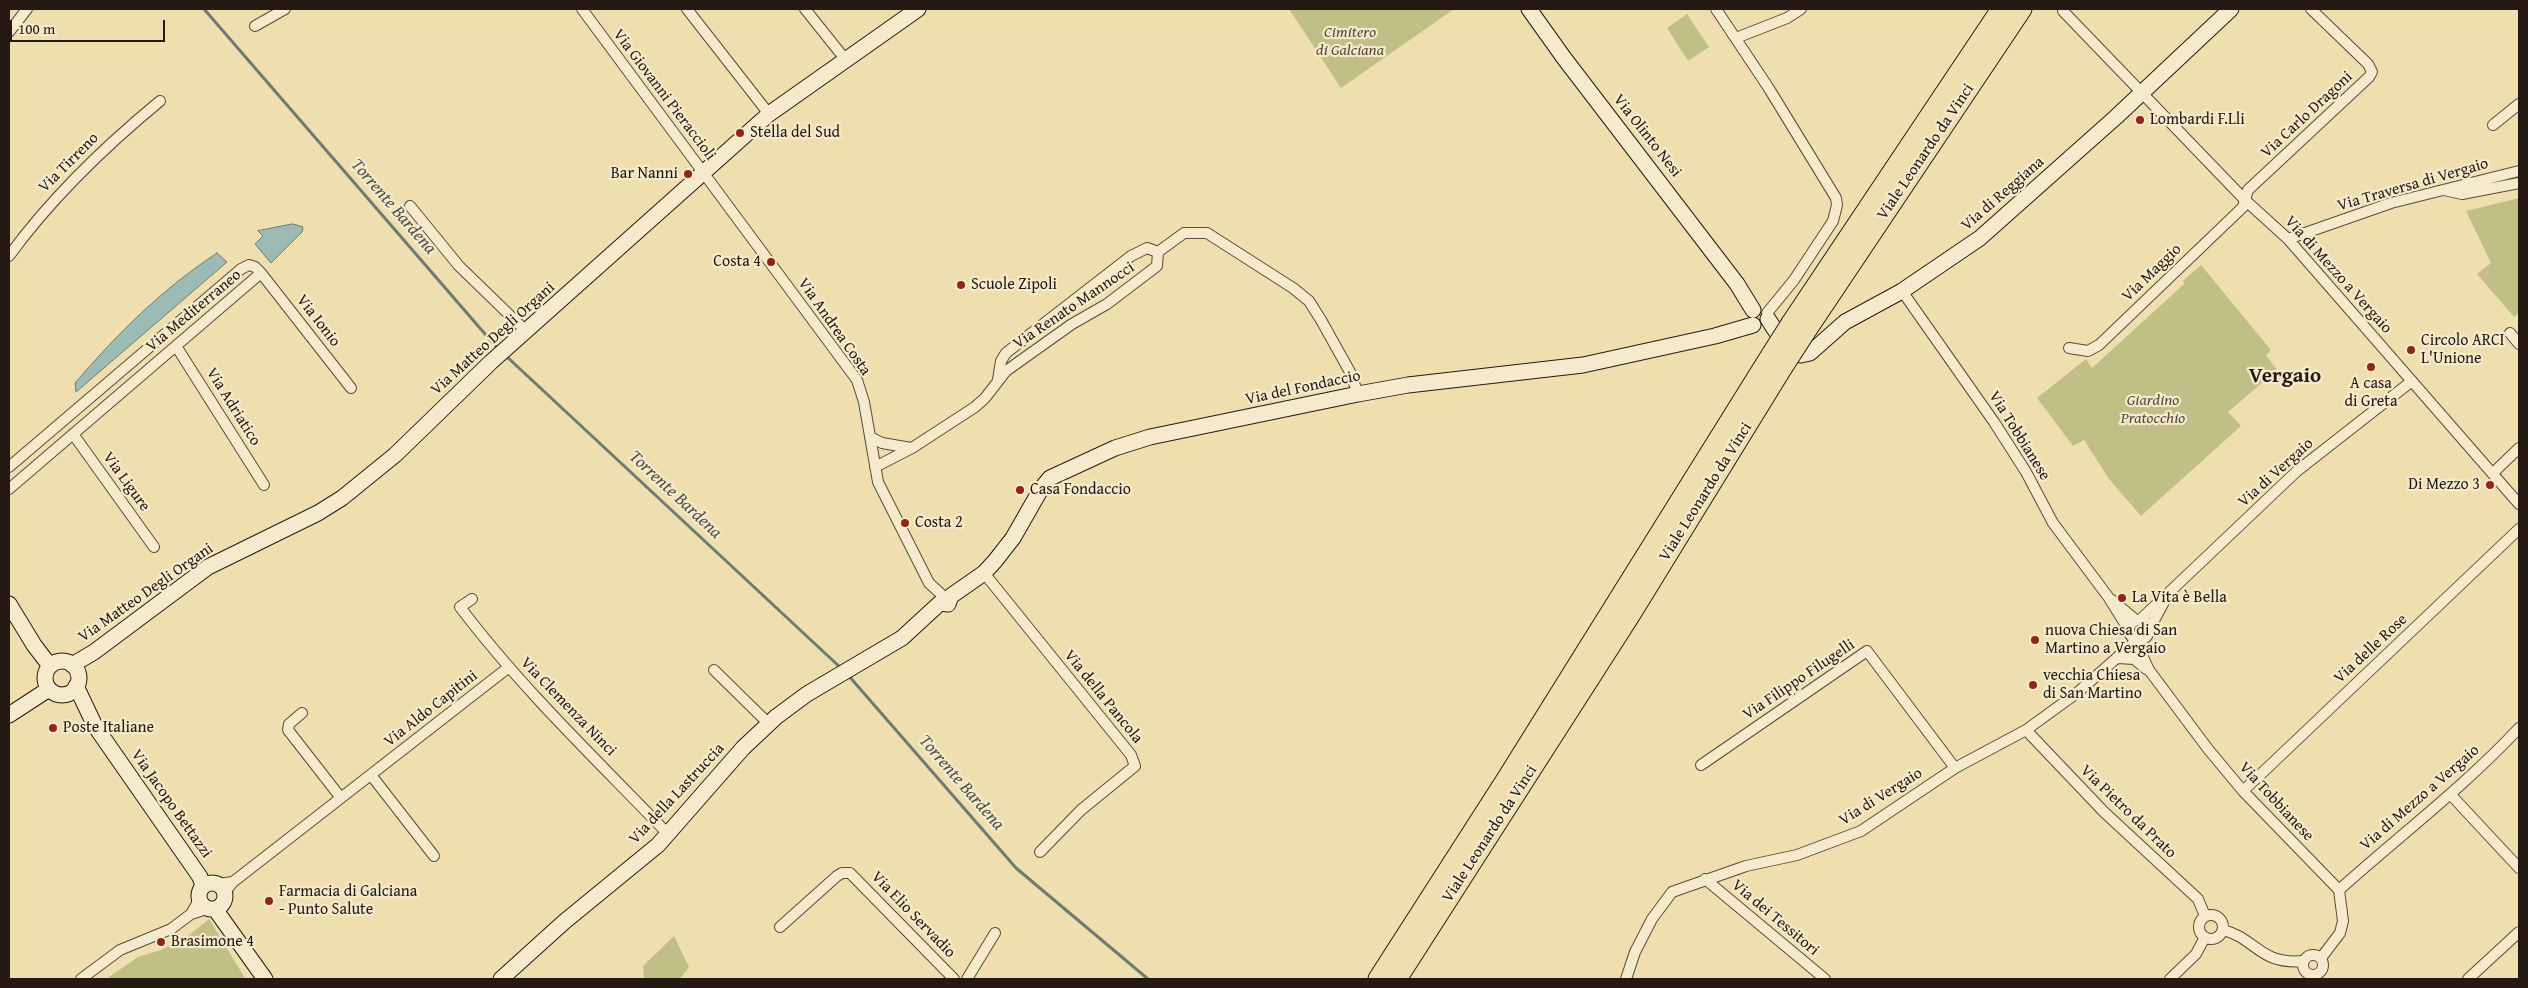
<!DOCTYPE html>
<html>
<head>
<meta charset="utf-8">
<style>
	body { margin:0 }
	#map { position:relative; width:2528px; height:988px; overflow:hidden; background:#efdfaf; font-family:"Gentium Book Plus",serif }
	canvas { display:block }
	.frame { position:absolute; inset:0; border:10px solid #251a13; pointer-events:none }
	.scale { position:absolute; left:10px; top:20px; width:155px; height:22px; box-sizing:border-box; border:2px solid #251a13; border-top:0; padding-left:6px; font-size:15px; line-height:18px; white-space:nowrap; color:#251a13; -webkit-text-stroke:4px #f5eacb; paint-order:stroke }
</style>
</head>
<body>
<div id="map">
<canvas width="2528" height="988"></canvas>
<div class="frame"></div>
<div class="scale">100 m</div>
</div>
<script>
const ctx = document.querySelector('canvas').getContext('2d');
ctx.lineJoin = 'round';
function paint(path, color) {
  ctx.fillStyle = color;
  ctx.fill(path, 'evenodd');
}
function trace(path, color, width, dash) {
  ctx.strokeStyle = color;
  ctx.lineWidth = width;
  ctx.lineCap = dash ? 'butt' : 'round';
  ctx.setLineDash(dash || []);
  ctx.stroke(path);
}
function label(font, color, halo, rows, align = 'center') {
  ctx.font = font + ' "Gentium Book Plus",serif';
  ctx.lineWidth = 4.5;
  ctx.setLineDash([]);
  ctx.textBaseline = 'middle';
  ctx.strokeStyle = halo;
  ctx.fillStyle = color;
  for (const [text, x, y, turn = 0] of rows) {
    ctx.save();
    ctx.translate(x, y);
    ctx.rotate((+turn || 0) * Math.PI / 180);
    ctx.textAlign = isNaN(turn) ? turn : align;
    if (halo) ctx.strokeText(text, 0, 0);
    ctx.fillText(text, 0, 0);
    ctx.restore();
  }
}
const green = new Path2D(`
	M 1289,9 L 1454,9 L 1341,88 Z
	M 1687,14 L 1709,47 L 1688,61 L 1667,28 Z
	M 2519,198 L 2519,313 L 2514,317 L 2477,274 L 2491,263 L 2466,211 Z
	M 2201,265 L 2271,350 L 2266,355 L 2277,370 L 2228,412 L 2241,426 L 2141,516 L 2109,479 L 2084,440 L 2073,446 L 2037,398 L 2086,359 L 2092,368 L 2184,284 L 2183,281 Z
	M 209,919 L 245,978 L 244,979 L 106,979 L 138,957 L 161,950 L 188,936 Z
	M 674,936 L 689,967 L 680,979 L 644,979 L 643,966 Z`);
const water = new Path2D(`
	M 293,224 L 303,227 L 302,232 L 271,263 L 255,244 L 263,236 L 258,231 Z
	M 217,253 L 227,262 L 76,392 L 75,383 C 118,333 162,289 217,253 Z`);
const stream = new Path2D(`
	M 204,9 L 498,349
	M 505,355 L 842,669
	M 848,675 L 1016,868 L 1148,979`);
const street = new Path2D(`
	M 582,9 L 857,380 L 864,402 L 878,482 L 929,583 L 941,594
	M 687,9 L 769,114
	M 805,9 L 845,59
	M 1716,9 L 1768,87 L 1836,198 L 1837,205 L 1833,221 L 1794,280 L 1767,313
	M 2063,11 L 2245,200 L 2288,239 L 2519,504
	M 255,26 L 285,9
	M 9,32 L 27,9
	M 1736,38 L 1787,18 L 1801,9
	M 2493,125 L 2519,104
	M 2444,190 L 2462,194 L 2519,183
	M 410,206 L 459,266 L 526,331
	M 2288,239 L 2391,203 L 2519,171
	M 1158,252 L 1184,233 L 1207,233 L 1293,288 L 1309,301 L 1321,320 L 1350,372 L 1358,394
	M 9,256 C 52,197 103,148 160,101
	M 1902,291 L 1994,422 L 2026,472 L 2053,523 L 2109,598 L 2129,630
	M 2510,333 L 2519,344
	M 176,346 L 264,485
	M 2069,348 L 2088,351 L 2099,345 L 2243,207 L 2248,190 L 2369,77 L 2372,72 L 2368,64 L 2311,9
	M 998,380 L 1001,361 L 1006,353 L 1131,256 L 1147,248 L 1158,252
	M 73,434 L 154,547
	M 870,437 L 882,443 L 911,448
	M 9,467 L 241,269 L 249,265 L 255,267 L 261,273 L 351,388
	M 875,467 L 912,448 L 975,407 L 985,398 L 1006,371 L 1072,324 L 1107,304 L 1157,266 L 1158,252
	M 2493,473 L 2519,448
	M 9,489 L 261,273
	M 984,573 L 1131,755 L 1135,766 L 1081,810 L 1040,852
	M 472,599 L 460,607 C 522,689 597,760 668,834
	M 2112,600 L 2136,620
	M 2140,620 L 2297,471 L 2412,381
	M2129 630a10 10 0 1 1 20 0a10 10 0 1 1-20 0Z
	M 2149,630 L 2165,600
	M 2139,640 L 2141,653 L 2149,670 L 2208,749 L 2243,791 L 2339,890 L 2343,921 L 2340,933 L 2321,958
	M 2118,658 L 2134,659 L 2146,669
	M 714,670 L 769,724
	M 302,713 L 289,724 L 288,730 L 341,798
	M 2026,730 L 2104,812 L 2198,899 L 2205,916
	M 1701,765 L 1867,651 L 1955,768
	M 371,775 L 434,856
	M 2243,791 L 2519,529
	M 2451,795 L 2519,868
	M 1705,879 L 1825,979
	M 217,884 L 233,882
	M 2339,890 C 2399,836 2464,787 2519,728
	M 224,893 L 233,882 L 509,667
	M 191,914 L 199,900
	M2199 927a12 12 0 1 1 24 0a12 12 0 1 1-24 0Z
	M 780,927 L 837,876 L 842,873 L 850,873 L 954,979
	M 2223,930 C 2256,938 2259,965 2303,961
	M2303 965a10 10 0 1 1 20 0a10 10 0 1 1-20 0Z
	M 81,979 L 120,950 L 171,929 L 191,914 L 207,909
	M 967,979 L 995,933
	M 1626,979 L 1635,952 L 1652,919 L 1672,892 L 1746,866 L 1797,855 L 1861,831 L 1955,768 L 2026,730 L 2077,693 L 2137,640
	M 2170,979 L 2196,954 L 2205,937
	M 2468,979 L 2519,932`);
const secondary = new Path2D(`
	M 1529,9 L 1564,58 L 1737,284 L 1753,310
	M 1768,319 C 1776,333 1787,346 1801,355 L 1810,353 L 1845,322 L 1902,291 L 1980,238 L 2116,117 L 2231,9
	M 9,604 L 34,645 L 50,666
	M45 678a17 17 0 1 1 34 0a17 17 0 1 1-34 0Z
	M 72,665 L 94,652 L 208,567 L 318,513 L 342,498 L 395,455 L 491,362 L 769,114 L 918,9
	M 76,686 L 95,726 L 200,877 L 203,886
	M 9,715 L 49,689
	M199 896a13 13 0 1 1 26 0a13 13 0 1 1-26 0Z
	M 215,909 L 265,979
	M 501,979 L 564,922 L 658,845 L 743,748 L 776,717 L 807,694 L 902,638 L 940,603 L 948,604 L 951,596 L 984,573 L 995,561 L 1013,538 L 1041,489 L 1050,478 L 1115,448 L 1150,437 L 1358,394 L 1408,385 L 1583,365 L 1715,336 L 1753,325`);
const highway = new Path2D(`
	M 1791,323 L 2001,9
	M 1805,333 L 2022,9
	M 1378,979 L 1507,778 L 1772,353
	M 1397,979 L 1631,614 L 1783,367`);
const highwayBridge = new Path2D(`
	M 1772,353 L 1791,323
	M 1783,367 L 1805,333`);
const markers = [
	[2140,120,5,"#8f2418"],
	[740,133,5,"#8f2418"],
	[688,174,5,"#8f2418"],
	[771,262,5,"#8f2418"],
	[961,285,5,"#8f2418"],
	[2411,350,5,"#8f2418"],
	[2371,367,5,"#8f2418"],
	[2490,485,5,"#8f2418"],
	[1020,490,5,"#8f2418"],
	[905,523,5,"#8f2418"],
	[2122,598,5,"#8f2418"],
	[2035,640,5,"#8f2418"],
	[2033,685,5,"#8f2418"],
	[53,728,5,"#8f2418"],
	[269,901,5,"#8f2418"],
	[161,942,5,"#8f2418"]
];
const parkNames = [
	["Cimitero",1350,33],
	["di Galciana",1350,51],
	["Giardino",2153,401],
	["Pratocchio",2153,419]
];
const streetNames = [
	["Via Giovanni Pieraccioli",664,95,53],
	["Via Carlo Dragoni",2307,115,-43],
	["Via Olinto Nesi",1647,136,52],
	["Viale Leonardo da Vinci",1926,152,-56],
	["Via Tirreno",69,163,-45],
	["Via Traversa di Vergaio",2413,185,-16],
	["Via di Reggiana",2003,194,-41],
	["Via Maggio",2152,273,-44],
	["Via di Mezzo a Vergaio",2338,275,48],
	["Via Renato Mannocci",1074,306,-34],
	["Via Mediterraneo",194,311,-40],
	["Via Ionio",318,321,52],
	["Via Andrea Costa",834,327,55],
	["Via Matteo Degli Organi",493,339,-42],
	["Via del Fondaccio",1303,388,-12],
	["Via Adriatico",233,407,58],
	["Via Tobbianese",2019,436,58],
	["Via di Vergaio",2276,473,-42],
	["Via Ligure",126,482,54],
	["Viale Leonardo da Vinci",1706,492,-58],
	["Via Matteo Degli Organi",146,593,-35],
	["Via delle Rose",2371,649,-43],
	["Via Filippo Filugelli",1799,680,-34],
	["Via della Pancola",1103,697,51],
	["Via Clemenza Ninci",568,707,46],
	["Via Aldo Capitini",431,709,-38],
	["Via della Lastruccia",677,794,-47],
	["Via di Vergaio",1881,797,-32],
	["Via di Mezzo a Vergaio",2420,798,-41],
	["Via Tobbianese",2276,802,47],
	["Via Jacopo Bettazzi",171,804,55],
	["Via Pietro da Prato",2128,812,44],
	["Viale Leonardo da Vinci",1490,834,-57],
	["Via Elio Servadio",913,915,46],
	["Via dei Tessitori",1775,918,40]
];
const poiNames = [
	["Lombardi F.Lli",2150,120],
	["Stella del Sud",750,133],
	["Bar Nanni",678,174,"right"],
	["Costa 4",761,262,"right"],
	["Scuole Zipoli",971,285],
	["Circolo ARCI",2421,341],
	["L'Unione",2421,359],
	["A casa",2371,384,"center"],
	["di Greta",2371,402,"center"],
	["Di Mezzo 3",2480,485,"right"],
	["Casa Fondaccio",1030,490],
	["Costa 2",915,523],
	["La Vita è Bella",2132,598],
	["nuova Chiesa di San",2045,631],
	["Martino a Vergaio",2045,649],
	["vecchia Chiesa",2043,676],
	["di San Martino",2043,694],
	["Poste Italiane",63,728],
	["Farmacia di Galciana",279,892],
	["- Punto Salute",279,910],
	["Brasimone 4",171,942]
];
const waterNames = [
	["Torrente Bardena",393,207,49],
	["Torrente Bardena",675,495,43],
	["Torrente Bardena",961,783,49]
];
const districtNames = [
	["Vergaio",2285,377]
];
paint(green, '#c0c086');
paint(water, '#9cbbb4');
trace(water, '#6c7b74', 1);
trace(stream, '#6c7b74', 3);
trace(street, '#584b3a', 12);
trace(secondary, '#251a13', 17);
trace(highway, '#251a13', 21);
trace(street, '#f5eacb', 10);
trace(secondary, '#f5eacb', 15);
trace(highway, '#efdfaf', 19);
trace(highwayBridge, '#251a13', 21, []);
trace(highwayBridge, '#efdfaf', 19);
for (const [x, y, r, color] of markers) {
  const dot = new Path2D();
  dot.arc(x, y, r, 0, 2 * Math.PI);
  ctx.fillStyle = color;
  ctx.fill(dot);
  trace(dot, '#f5eacb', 2);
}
label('italic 16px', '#544c36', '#f5eacb', parkNames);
label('16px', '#251a13', '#f5eacb', streetNames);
label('16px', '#251a13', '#f5eacb', poiNames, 'left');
label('italic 18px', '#4f524b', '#f5eacb', waterNames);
label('bold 21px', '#251a13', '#f5eacb', districtNames);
</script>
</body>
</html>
